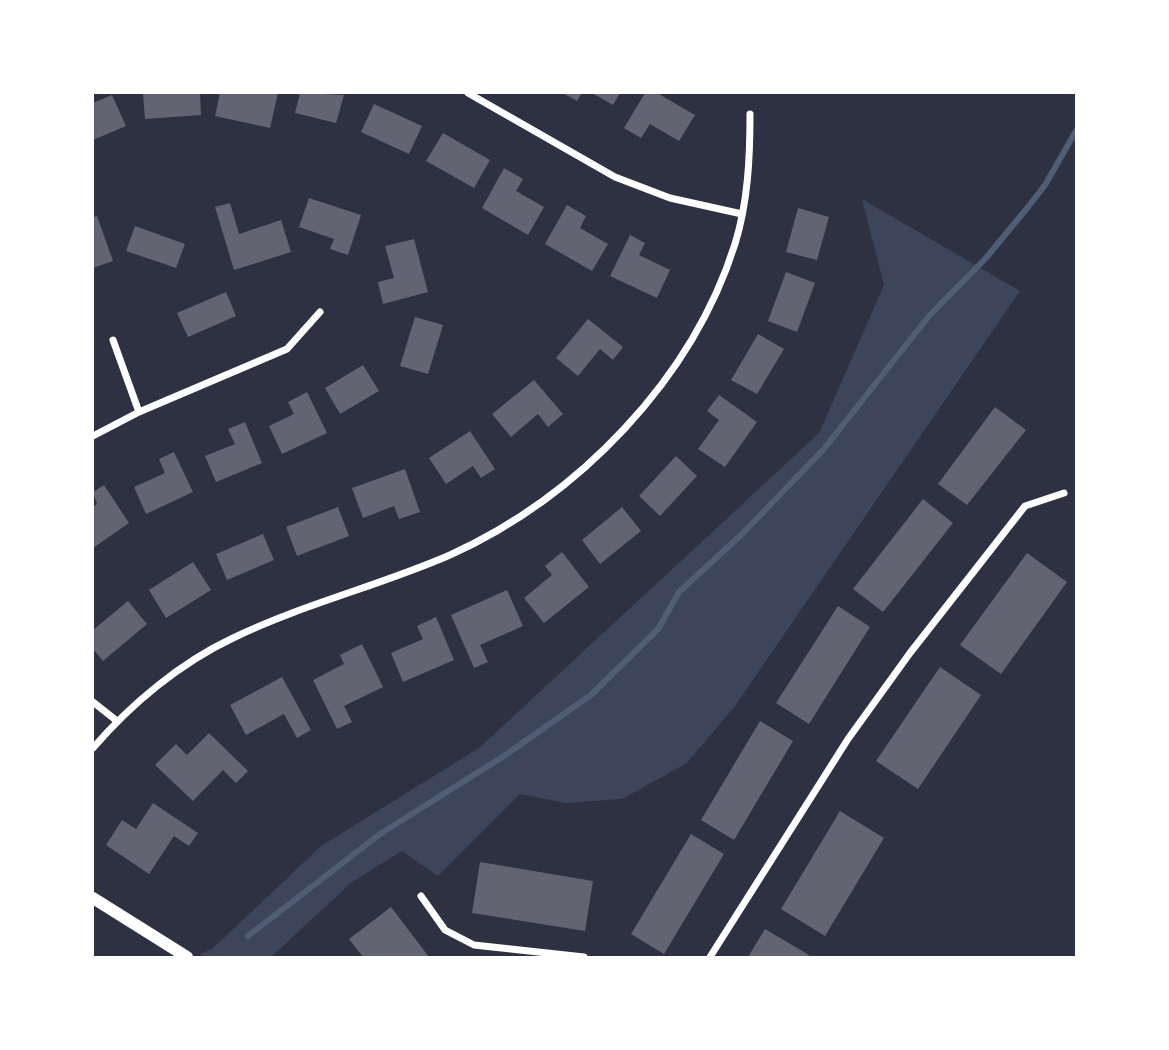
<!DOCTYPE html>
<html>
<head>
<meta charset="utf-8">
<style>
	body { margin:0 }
	#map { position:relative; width:1169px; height:1050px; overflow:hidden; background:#2d3142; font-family:Overpass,sans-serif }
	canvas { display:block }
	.frame { position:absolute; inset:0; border:94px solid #fff; pointer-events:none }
</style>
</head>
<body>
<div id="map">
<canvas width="1169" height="1050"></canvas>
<div class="frame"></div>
</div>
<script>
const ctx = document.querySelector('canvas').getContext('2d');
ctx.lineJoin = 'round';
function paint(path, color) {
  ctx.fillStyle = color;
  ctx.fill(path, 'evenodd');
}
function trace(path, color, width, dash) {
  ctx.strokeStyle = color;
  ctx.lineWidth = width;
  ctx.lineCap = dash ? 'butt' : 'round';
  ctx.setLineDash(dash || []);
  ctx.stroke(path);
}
const green = new Path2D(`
	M 862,199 L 1020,291 L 735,706 L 687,763 L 622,799 L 566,803 L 520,794 L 438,876 L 402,851 L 352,882 L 271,957 L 204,957 L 200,954 L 212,949 L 321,846 L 479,748 L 819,433 L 884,285 Z`);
const stream = new Path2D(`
	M 248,936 L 380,834 L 504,756 L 591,695 L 658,629 L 679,592 L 741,535 L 823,450 L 929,316 L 986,258 L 1028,207 L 1045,185 L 1076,131`);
const building = new Path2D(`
	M 143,93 L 200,93 L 201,115 L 145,119 Z
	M 220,93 L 278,93 L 270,128 L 215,116 Z
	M 300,93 L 344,95 L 336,123 L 295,113 Z
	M 563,93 L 582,93 L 577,101 Z
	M 592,93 L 620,93 L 613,105 Z
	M 645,93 L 657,93 L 695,115 L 679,141 L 650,124 L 641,138 L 624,128 Z
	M 112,95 L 126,126 L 93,140 L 93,103 Z
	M 374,104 L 422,126 L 409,154 L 361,132 Z
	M 443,133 L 490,160 L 474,188 L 426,161 Z
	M 504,168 L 523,179 L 516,191 L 544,207 L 528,235 L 482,208 Z
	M 309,198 L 361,215 L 348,255 L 330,249 L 334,239 L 299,227 Z
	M 230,203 L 239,234 L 281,220 L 291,252 L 234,270 L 215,207 Z
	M 567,205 L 586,216 L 580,228 L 608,244 L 592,271 L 545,244 Z
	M 798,208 L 829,217 L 817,260 L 786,252 Z
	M 97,216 L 113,261 L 93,268 L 93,217 Z
	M 135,226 L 185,244 L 176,268 L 126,251 Z
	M 630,235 L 645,243 L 639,255 L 670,270 L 657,298 L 610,276 Z
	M 414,239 L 428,292 L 383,304 L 378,282 L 394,278 L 385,246 Z
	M 786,272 L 815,283 L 797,332 L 768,321 Z
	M 226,292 L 236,316 L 188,337 L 177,313 Z
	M 415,317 L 443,325 L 428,374 L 400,366 Z
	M 588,319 L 623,347 L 613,360 L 600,349 L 578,376 L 556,358 Z
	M 758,334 L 784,349 L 757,394 L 731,380 Z
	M 363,365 L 379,391 L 340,414 L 325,388 Z
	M 534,380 L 563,414 L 548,427 L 538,414 L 511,437 L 492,414 Z
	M 307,392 L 327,433 L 282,454 L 269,426 L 294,414 L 288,402 Z
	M 719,395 L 757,422 L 725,467 L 698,449 L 719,420 L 707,411 Z
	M 995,407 L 1026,430 L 967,505 L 938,484 Z
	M 245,422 L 262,463 L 216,482 L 205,456 L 235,444 L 228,429 Z
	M 470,431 L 495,469 L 481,478 L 473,466 L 446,484 L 429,458 Z
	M 174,452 L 193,492 L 146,514 L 134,487 L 165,473 L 159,459 Z
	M 676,456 L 697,476 L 660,516 L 639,496 Z
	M 405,469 L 420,512 L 399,519 L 394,506 L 363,518 L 352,488 Z
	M 104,485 L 129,523 L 93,548 L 93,507 L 97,504 L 93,492 Z
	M 923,499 L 953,523 L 883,612 L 853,589 Z
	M 338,507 L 349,536 L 297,556 L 286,527 Z
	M 622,507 L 641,531 L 600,564 L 582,540 Z
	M 263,534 L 274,560 L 227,580 L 216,554 Z
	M 562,552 L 589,587 L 544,623 L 524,598 L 552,575 L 545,566 Z
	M 1027,553 L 1067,582 L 1001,674 L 960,645 Z
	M 193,562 L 211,590 L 166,618 L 149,590 Z
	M 507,590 L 523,626 L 480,645 L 488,662 L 474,668 L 451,615 Z
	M 128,601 L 147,624 L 103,661 L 93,649 L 93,630 Z
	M 838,606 L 870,627 L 809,724 L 776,703 Z
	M 436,617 L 454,660 L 403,682 L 391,653 L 423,639 L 417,626 Z
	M 362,644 L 383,687 L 344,706 L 352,722 L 337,729 L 313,680 L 344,664 L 340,655 Z
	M 940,667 L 981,695 L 918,789 L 876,761 Z
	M 282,677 L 311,730 L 297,738 L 284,714 L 246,735 L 230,705 Z
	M 760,721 L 793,741 L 734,840 L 701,820 Z
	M 209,733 L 248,771 L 236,783 L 223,770 L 193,801 L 155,765 L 176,744 L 187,755 Z
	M 153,803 L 198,833 L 189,846 L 174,836 L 149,874 L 106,845 L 122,820 L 136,829 Z
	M 840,811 L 884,838 L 825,936 L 781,909 Z
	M 691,834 L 724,854 L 664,954 L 631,934 Z
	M 480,862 L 593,881 L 585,931 L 472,913 Z
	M 391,907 L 429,957 L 363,957 L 349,939 Z
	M 765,929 L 809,955 L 808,957 L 748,957 Z`);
const minor = new Path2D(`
	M 468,93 L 615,177 L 670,198 L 742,214
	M 113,340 L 139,412
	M 93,436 L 139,412 L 287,349 L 320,312
	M 93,702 L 117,721
	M 93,748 C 131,704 180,663 233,638 C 303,604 379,586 450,555 C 578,497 692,380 735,244 C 748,202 750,158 750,114
	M 421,896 L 445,930 L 474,945 L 584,957
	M 710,957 L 848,739 L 910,653 L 1025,506 L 1064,493`);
const secondary = new Path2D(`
	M 93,898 L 187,957`);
paint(green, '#3c4559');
trace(stream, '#4f5d75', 6);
paint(building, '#626471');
trace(minor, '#fff', 7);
trace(secondary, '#fff', 12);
</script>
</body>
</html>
